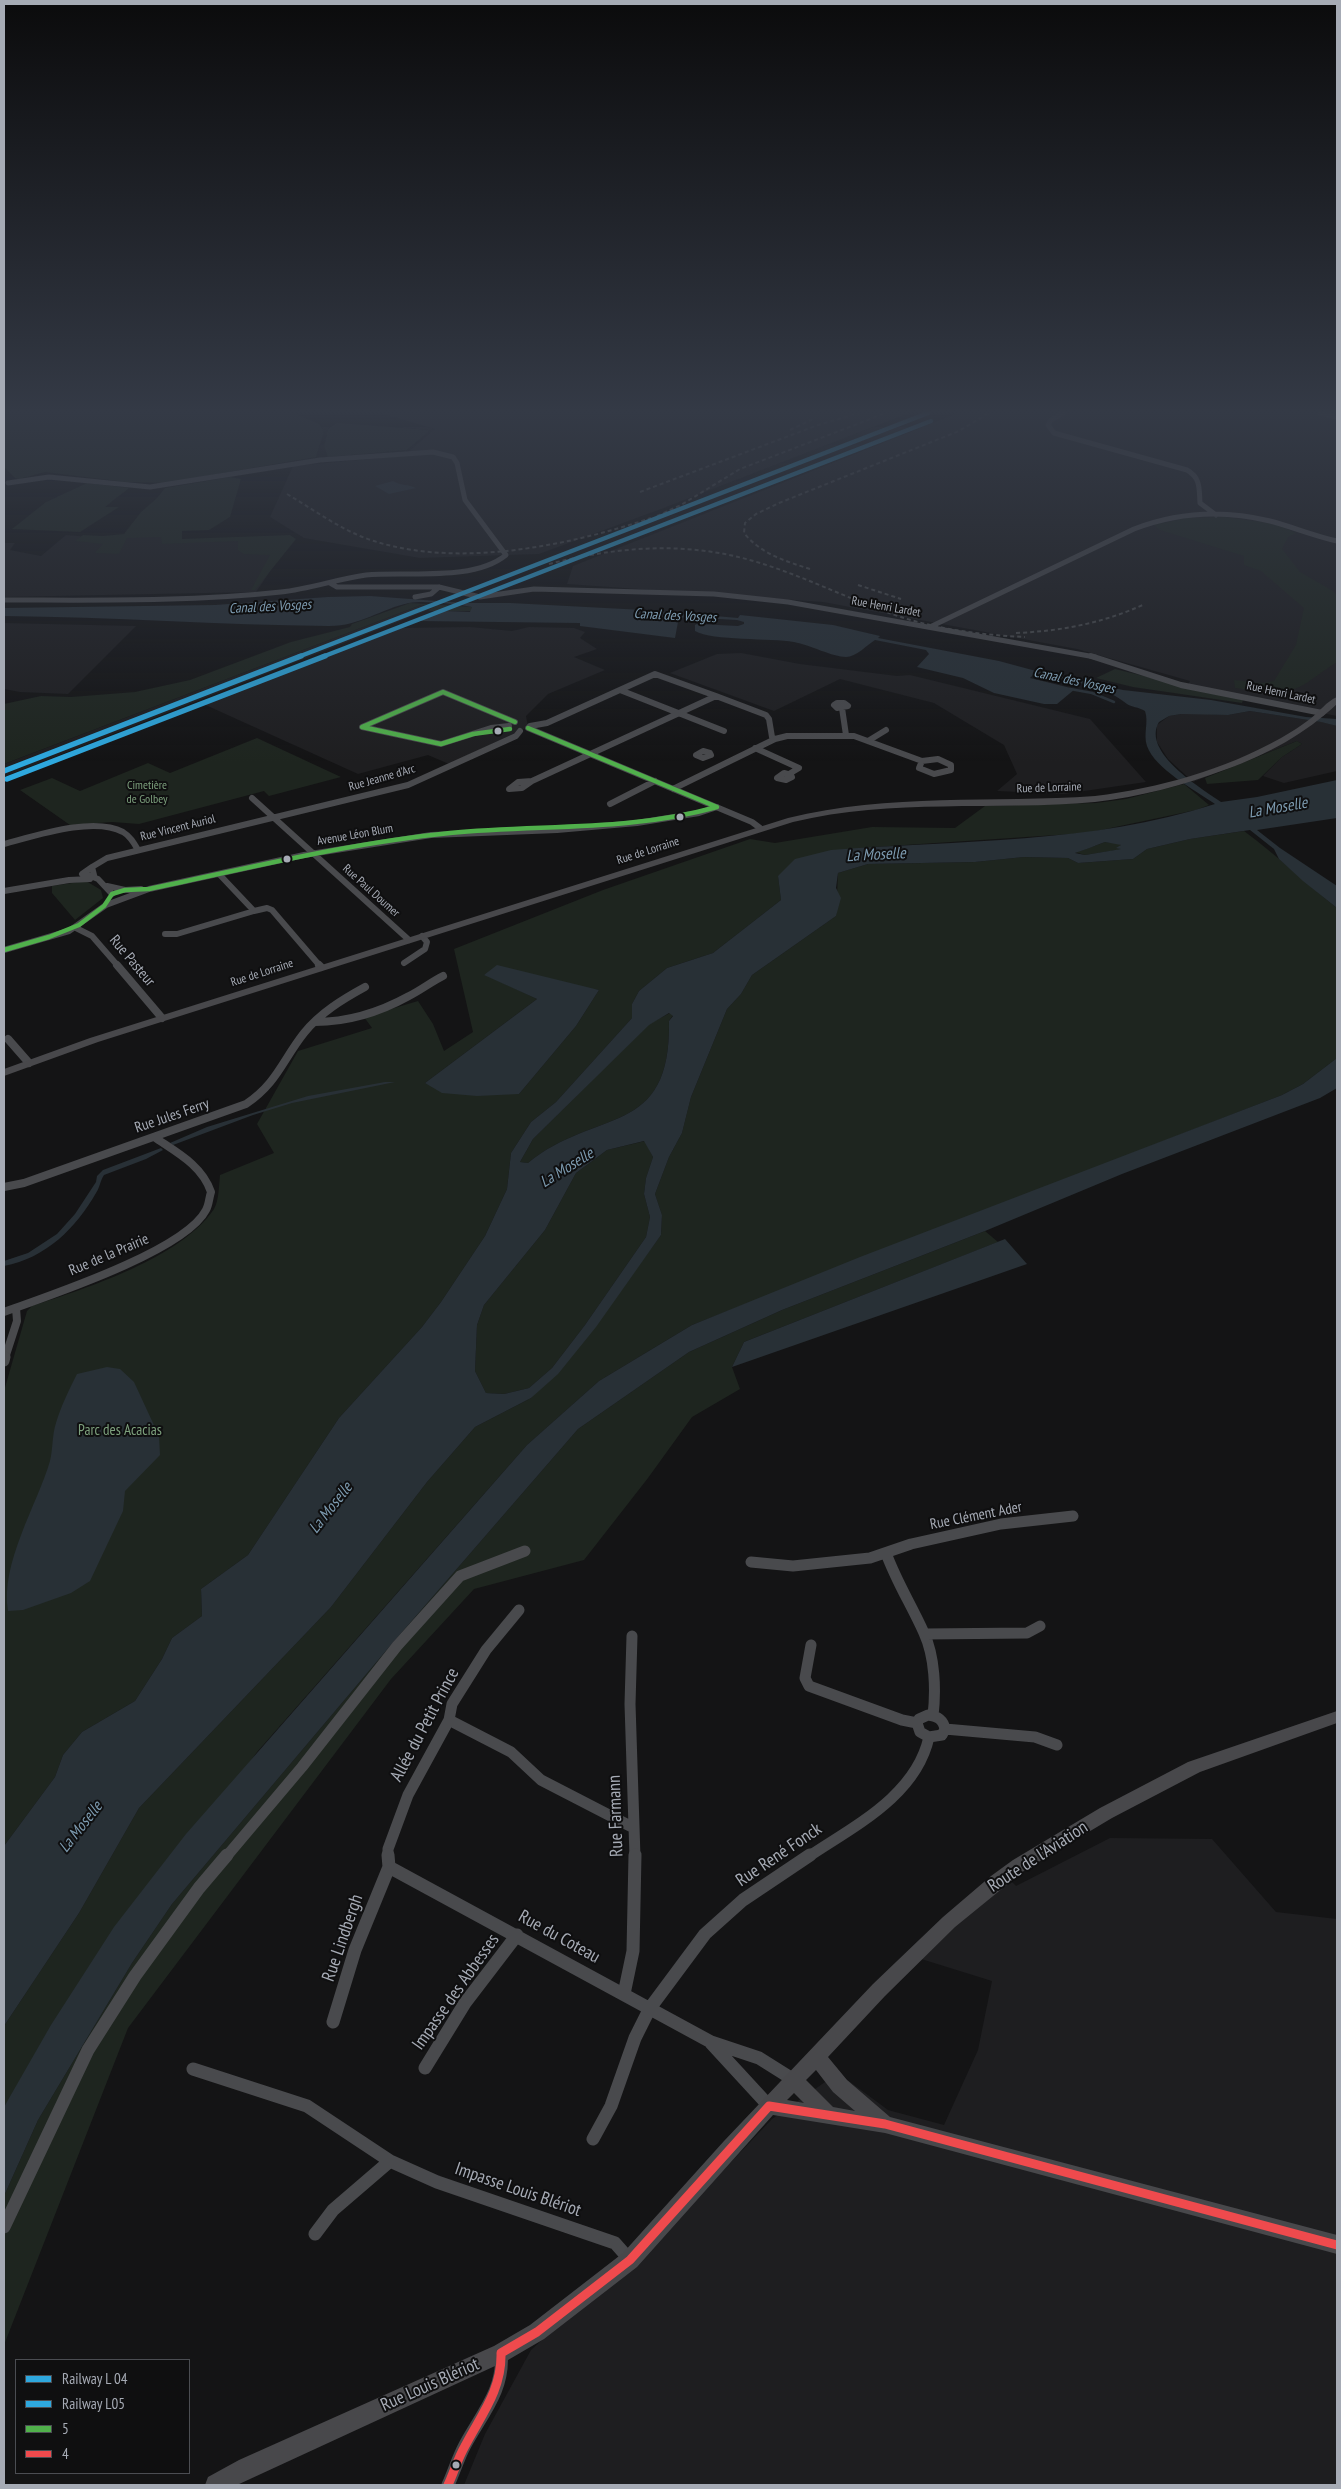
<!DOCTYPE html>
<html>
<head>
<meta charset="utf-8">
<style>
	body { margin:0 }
	#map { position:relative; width:1341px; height:2489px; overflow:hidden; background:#141415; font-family:"PT Sans Narrow",sans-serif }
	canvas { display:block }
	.frame { position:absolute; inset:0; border:5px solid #a6abb5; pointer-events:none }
	.legend { position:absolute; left:15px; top:2359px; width:175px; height:115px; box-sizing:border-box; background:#0f0f10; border:1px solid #4b4d52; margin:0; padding:6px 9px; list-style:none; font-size:15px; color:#a6abb5 }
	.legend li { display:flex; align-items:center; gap:10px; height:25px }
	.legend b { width:25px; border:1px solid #4b4d52 }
</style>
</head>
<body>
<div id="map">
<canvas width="1341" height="2489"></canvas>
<div class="frame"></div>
<ul class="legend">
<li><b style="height:6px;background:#2ea8de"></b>Railway L 04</li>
<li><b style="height:6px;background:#2ea8de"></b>Railway L05</li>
<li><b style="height:6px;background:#50b04b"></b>5</li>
<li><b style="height:6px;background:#ef4a4d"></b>4</li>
</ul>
</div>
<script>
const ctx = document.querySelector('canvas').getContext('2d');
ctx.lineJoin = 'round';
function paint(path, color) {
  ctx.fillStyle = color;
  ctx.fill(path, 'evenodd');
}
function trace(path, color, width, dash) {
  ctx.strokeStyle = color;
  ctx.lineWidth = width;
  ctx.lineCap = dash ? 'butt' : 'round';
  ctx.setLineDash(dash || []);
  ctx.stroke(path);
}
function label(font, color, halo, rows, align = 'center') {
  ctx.font = font + ' "PT Sans Narrow",sans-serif';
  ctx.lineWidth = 4;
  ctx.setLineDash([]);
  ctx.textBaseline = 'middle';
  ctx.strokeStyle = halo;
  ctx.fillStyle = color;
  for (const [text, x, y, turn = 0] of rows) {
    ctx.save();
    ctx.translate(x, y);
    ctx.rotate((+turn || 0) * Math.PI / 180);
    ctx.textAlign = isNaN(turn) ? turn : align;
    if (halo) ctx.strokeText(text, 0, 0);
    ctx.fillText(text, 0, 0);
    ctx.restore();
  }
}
const built = new Path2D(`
	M 381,413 L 909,413 L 661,509 L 539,554 L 420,558 L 304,538 L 270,517 L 293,466 L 403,456 L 435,429 Z
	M 958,413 L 1337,413 L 1337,716 L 1187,687 L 1190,681 L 1077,649 L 823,602 L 567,584 L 573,566 Z
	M 176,534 L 174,540 L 293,537 L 256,592 L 4,597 L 4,543 L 15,543 L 10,550 L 41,556 L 66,535 L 104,538 Z
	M 421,605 L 438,606 L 4,777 L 4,764 Z
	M 4,623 L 136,626 L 68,694 L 20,692 L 4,689 Z
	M 470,627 L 512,631 L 529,627 L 574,628 L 585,632 L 580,638 L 597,649 L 574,657 L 605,670 L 548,694 L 526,716 L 528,727 L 449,764 L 428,755 L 358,774 L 199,702 L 401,628 Z
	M 741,653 L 800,664 L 897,676 L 910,675 L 1090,719 L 1146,782 L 1064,794 L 997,791 L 1017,774 L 1004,745 L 934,703 L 840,679 L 774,711 L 670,673 L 717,654 Z
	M 1250,711 L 1322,722 L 1337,726 L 1337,771 L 1284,783 L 1263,776 L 1282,757 L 1302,744 L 1297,741 L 1193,782 L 1168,759 L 1157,742 L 1157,725 L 1169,716 L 1187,713 L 1228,715 Z
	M 1110,1838 L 1212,1839 L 1276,1912 L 1337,1919 L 1337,2485 L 464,2485 L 485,2434 L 531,2350 L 692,2203 L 772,2119 L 838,2073 L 888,2110 L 944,2125 L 978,2050 L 992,1981 L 918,1958 L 1008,1878 L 1016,1886 Z`);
const green = new Path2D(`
	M 4,413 L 292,413 L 319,424 L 324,431 L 316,457 L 165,483 L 125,482 L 45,472 L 19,479 L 15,478 L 4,467 Z
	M 337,423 L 430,430 L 407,450 L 328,457 L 324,447 L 328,429 Z
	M 230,477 L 241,479 L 230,517 L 209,530 L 182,531 L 182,539 L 290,535 L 296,539 L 255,590 L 251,590 L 270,555 L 244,554 L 238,550 L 238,541 L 162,544 L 161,537 L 127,538 L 119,554 L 95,553 L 103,544 L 75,541 L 83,535 L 103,536 L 124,534 L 141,512 L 157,498 L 165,488 Z
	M 87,483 L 129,488 L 105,507 L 119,507 L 80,532 L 12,529 L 46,502 Z
	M 1224,517 L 1276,524 L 1296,533 L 1288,537 L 1282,549 L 1300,572 L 1333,591 L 1337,596 L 1337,662 C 1327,668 1318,675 1308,682 C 1287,697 1259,691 1235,688 L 1234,680 L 1263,683 L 1274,681 L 1296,645 L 1304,608 L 1261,571 L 1244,565 L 1244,556 L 1160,530 L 1154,525 L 1187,518 Z
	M 410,603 L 472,607 L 471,611 L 430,611 L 428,610 L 436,606 L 421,605 L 4,764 L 4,704 L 41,696 L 71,697 L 135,692 L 190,680 L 291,642 L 350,627 L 352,624 Z
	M 1115,669 L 1243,700 L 1242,703 L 1133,687 L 1096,678 Z
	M 257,738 L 341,777 L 269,796 L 264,791 L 139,824 L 112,822 L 70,825 L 20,790 L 52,778 L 80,791 L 148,763 L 170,773 Z
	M 1297,741 L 1302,744 L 1282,757 L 1258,780 L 1207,784 L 1205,778 Z
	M 1184,784 L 1209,805 L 1196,810 L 1087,833 L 875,847 L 778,876 L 781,900 L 713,953 L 667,968 L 639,991 L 632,1004 L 632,1018 L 556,1102 L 531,1122 L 511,1153 L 507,1189 L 485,1236 L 441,1302 L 422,1327 L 339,1418 L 248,1555 L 201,1589 L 202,1616 L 172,1638 L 162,1659 L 135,1701 L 82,1732 L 63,1755 L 55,1777 L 4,1846 L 4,1391 L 27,1311 L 32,1306 C 87,1288 181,1258 214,1209 C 219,1201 219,1184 220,1175 L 274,1153 L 257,1124 L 298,1051 L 372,1028 L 364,1017 L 418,1001 L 433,1024 L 444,1051 L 473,1032 L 454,949 L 603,890 L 750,839 L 775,843 L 872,827 L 955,828 L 985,806 L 1096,803 L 1126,799 ZM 484,974 L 599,990 L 576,1026 L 519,1094 L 425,1083 L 537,999 Z
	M 1244,831 C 1277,855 1305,883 1337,908 L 1337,1058 L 1303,1084 L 1282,1095 L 692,1325 L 599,1381 L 527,1445 L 257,1752 L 4,2107 L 4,2026 L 79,1913 L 139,1808 L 331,1607 L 427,1482 L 475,1427 L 531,1398 L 631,1276 L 661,1235 L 662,1215 L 655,1194 L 669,1157 L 682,1133 L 691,1097 L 727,1009 L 741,994 L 752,975 L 836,916 L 838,873 L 868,864 L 975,862 L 1024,857 L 1068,858 L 1078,863 L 1133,859 L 1147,849 L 1190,839 Z
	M 1105,842 L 1119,843 L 1123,849 L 1085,855 L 1075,852 C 1085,850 1094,846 1105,842 Z
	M 86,881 L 101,890 L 103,898 L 75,920 L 52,893 L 52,886 Z
	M 670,1013 L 673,1015 L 669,1021 C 671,1139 596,1107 528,1163 L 520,1162 L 533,1139 L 649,1024 Z
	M 645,1141 L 653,1157 L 646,1178 L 644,1194 L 650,1217 L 646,1237 L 585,1325 L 552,1368 L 529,1388 L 504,1394 L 486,1393 L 475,1371 L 477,1325 L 484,1305 L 545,1230 L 576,1173 L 607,1150 Z
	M 985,1231 L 998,1242 L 744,1342 L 732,1367 L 740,1389 L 692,1417 L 648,1478 L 584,1560 L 474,1589 L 391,1679 L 128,2028 L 4,2345 L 4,2196 L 38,2120 L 132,1963 L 172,1904 L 390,1646 L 578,1429 L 689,1352 L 782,1310 Z`);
const water = new Path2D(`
	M 393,481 C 401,486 408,484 416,488 L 389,494 L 375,486 Z
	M 370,596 L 464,603 L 510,603 L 643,610 L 738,618 L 740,615 L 833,625 L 880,636 L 878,638 L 999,661 L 1036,671 L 1123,690 L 1211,700 L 1306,717 L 1337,719 L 1337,726 L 1321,722 L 1250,711 L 1228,715 L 1181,714 L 1169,716 L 1159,722 C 1141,752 1201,788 1221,802 L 1257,797 L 1337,780 L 1337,818 L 1257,830 L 1280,848 L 1337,886 L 1337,908 L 1303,881 L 1279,859 L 1274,849 L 1250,830 L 1190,839 L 1147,849 L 1133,859 L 1078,863 L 1068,858 L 1024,857 L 975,862 L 868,864 L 838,873 L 836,888 L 841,898 L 836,916 L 752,975 L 741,994 L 727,1009 L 691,1097 L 682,1133 L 669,1157 L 655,1194 L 662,1215 L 661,1235 L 596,1327 L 558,1374 L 531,1398 L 475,1427 L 427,1482 L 331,1607 L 139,1808 L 79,1913 L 4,2026 L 4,1846 L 55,1777 L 63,1755 L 82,1732 L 135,1701 L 162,1659 L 172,1638 L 202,1616 L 201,1589 L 248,1555 L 339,1418 L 422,1327 L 441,1302 L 485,1236 L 507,1189 L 511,1153 L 531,1122 L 556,1102 L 632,1018 L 632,1004 L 639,991 L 667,968 L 713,953 L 781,900 L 778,876 L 795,859 L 831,850 C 959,840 1091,844 1215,804 C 1195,790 1155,769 1147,746 C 1143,734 1149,722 1145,711 C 1139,707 1131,707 1127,704 C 1103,684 1065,680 1034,674 L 1030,678 L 1075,689 L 1057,704 L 1044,704 L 994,693 L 963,678 L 917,667 L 929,654 L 926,650 L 875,640 C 867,645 856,657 846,657 C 833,657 810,645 794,642 C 771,638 713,641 695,631 L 695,625 L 697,624 L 738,626 L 744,624 L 744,622 L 737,620 L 684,617 L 678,622 L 675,638 L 580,626 L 580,623 L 419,621 L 444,611 L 470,612 L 472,607 C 459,604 424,600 409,603 C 380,609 361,626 329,626 C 221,625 112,617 4,616 L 4,608 L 215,605 L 328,597 ZM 1105,842 L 1121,845 L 1116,848 L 1121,849 L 1085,855 L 1075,853 C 1085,850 1094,846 1105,842 ZM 669,1013 L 673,1016 L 669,1021 C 671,1139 596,1107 528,1163 L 520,1162 L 533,1139 L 649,1025 ZM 644,1141 L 653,1157 L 646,1178 L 644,1194 L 650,1217 L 646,1237 L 585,1325 L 552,1368 L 529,1388 L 504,1394 L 486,1393 L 475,1371 L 477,1325 L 484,1305 L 545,1230 L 576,1173 L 607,1150 Z
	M 497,965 L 599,990 L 576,1026 L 519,1094 L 477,1096 L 442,1093 L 425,1083 L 537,999 L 484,975 Z
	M 1337,1058 L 1337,1088 L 1320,1098 L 1122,1174 L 985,1231 L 782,1310 L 689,1352 L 578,1429 L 390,1646 L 172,1904 L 132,1963 L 38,2120 L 4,2196 L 4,2107 L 51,2025 L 114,1927 L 186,1834 L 527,1445 L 599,1381 L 692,1325 L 860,1257 L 1282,1095 L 1303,1084 Z
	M 385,1082 L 395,1082 L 292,1103 L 253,1115 L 173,1145 L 170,1143 L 207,1127 L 308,1096 Z
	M 161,1148 L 163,1150 L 146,1159 L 104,1175 C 100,1181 100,1187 96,1193 C 76,1228 46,1258 4,1266 L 4,1261 L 28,1253 L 57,1234 L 75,1214 L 96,1182 L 97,1176 L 103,1170 Z
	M 1005,1239 L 1027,1264 L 732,1367 L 744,1342 Z
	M 107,1367 L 120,1369 L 134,1382 L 159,1436 L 160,1455 L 125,1491 L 123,1511 L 90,1581 L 71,1593 L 23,1610 L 8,1611 C 0,1564 37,1505 50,1461 C 53,1449 52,1435 56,1423 C 61,1406 69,1390 77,1374 Z`);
const stream = new Path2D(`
	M 1070,689 L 1092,693 L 1114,702`);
const streetFar4 = new Path2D(`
	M 1063,413 L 1051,420 L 1048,425 L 1054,433 L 1187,470 C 1201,478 1199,489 1200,503 L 1216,515
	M 1320,413 L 1337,417
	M 330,583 L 337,587 L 439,587 L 480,597 L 534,589 L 714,594 L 788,602 L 1095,657
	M 415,597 L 431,594 L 439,587
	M 4,600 C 96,600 189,602 281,592 C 310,589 337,579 366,575 C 407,571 473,582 506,555 L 465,500 L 457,463 L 453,457 L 433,452 L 320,460 L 150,487 L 49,477 L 8,483
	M 932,626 L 1134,529 C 1178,512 1225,510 1270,521 C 1293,527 1314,536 1337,541`);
const streetFar3 = new Path2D(`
	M 1091,656 L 1181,685 L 1322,713
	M 620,690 L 724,731
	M 716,696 L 766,715 L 769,719 L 772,737 L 775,739
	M 837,703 L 844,703 L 848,706 L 837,708 L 834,705 Z
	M 842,708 L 846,735
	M 509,726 L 491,728 L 441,744 L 362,727 L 443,692 L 515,722
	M 530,726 L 547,723 L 655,674 L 716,696 L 532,781
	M 528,728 L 752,822 L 760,828
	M 868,741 L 886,730
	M 755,748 L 799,768 L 789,774
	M 703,751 L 710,753 L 711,755 L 703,758 L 696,755 Z
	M 938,759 L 951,765 L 951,770 L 934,774 L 919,768 L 922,761 Z
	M 784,773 L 791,775 L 792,777 L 786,780 L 777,778 Z
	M 532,781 L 522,788 L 509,789 L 518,782 Z
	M 673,789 L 775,739 L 787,736 L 854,736 L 922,761
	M 252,798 L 409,940
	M 610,804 L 655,781
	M 4,844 C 35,836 93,816 123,832 C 130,836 134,843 138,850
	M 92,867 L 94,875 L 86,878 L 82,874 Z
	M 92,867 L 107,858 L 408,785 L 516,736 L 520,731
	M 219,874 L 254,911 L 267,908 L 272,910 L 320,966
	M 88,875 L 98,879 L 112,894
	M 107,886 L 125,890 L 141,889
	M 4,891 L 69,880 L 90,879
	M 76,928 L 92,936 L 118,966
	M 165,934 L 177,934 L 254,911
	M 4,950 L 69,931 L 106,905 L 149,889 L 304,855 L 431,835 L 557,830 L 637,823 L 699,813 L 717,807
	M 404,963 L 425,949 L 427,942 L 422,936`);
const streetFar2 = new Path2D(`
	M 117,965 L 162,1018
	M 319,965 L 321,967
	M 315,1022 C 348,1022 380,1012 409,996 C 421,990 431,982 443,976
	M 8,1039 L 29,1063
	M 4,1187 L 24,1183 L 246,1104 C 277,1083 282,1061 304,1033 C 320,1013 343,999 365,987
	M 4,1312 C 48,1296 185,1251 206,1210 C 209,1205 209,1198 211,1192 C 202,1165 176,1152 154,1137
	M 5,1358 L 17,1321 L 16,1308`);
const streetFar1 = new Path2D(`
	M 4,1361 L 5,1357
	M 886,1553 C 897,1583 911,1604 924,1633 C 935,1657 936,1690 933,1716
	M 751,1562 L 793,1566 L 870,1558 L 911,1544 L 1001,1524 L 1073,1516
	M 925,1634 L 1027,1633 L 1040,1626
	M 632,1636 L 630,1704 L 635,1857
	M 811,1645 L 805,1678 L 809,1686 L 902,1720 L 917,1723
	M 928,1715 C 937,1716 943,1719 945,1729 L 942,1735 L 929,1737 L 920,1732 L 917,1723 L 919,1719 Z
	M 449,1720 L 511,1752 L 541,1780 L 634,1828
	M 945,1729 L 1035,1737 L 1057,1745
	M 226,1857 L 302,1767 L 397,1646 L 460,1576 L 525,1551
	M 388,1857 L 388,1849 L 408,1795 L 449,1720 L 452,1704 L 486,1650 L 519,1610
	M 808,1857 C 854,1826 916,1796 929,1737`);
const street = new Path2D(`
	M 389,1867 L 711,2042 L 759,2058 L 794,2080
	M 624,1994 L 633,1951 L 635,1855
	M 333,2022 L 355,1950 L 389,1867 L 388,1855
	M 711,2043 L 769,2106
	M 425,2068 L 465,2003 L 517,1935
	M 193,2069 L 307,2106 L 390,2161 L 437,2182 L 615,2243 L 630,2260
	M 593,2139 L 611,2106 L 635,2038 L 650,2008 L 705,1934 L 743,1900 L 810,1855
	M 4,2227 L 88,2050 L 135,1976 L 199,1888 L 227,1855
	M 315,2234 L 333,2210 L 390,2161
	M 448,2485 C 454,2472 458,2458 465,2445 C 481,2415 505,2389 501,2353`);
const secondary = new Path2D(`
	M 1337,697 L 1337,704 C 1305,734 1268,754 1227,769 C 1184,785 1140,797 1095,802 C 994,811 893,798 793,822 L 98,1042 L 4,1076 L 4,1069 L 90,1038 L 788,818 C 889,793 993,803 1095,796 C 1159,788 1224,770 1281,738 C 1291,732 1301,726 1310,719 C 1319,712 1327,701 1337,697 Z
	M 1337,1711 L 1337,1723 L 1200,1772 L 1112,1818 L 1025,1870 L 955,1927 L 885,1996 L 828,2057 L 847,2080 L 890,2117 L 1337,2235 L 1337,2254 L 885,2133 L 773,2115 L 637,2267 L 544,2339 L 508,2360 L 237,2485 L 205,2485 L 208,2477 L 239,2460 L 494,2346 L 530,2325 L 623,2253 L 724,2141 L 873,1984 L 943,1917 L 991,1876 L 1013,1860 L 1100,1808 L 1188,1762 ZM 816,2070 L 833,2092 L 855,2111 L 833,2107 L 806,2080 ZM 794,2093 L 804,2103 L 787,2100 Z`);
const rail = new Path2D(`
	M 790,430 L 813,419
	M 640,492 L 818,425 L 860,413
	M 287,494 C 311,508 334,525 360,536 C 447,571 565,547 651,518
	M 657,516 L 681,505 L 740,469 L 886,413
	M 549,564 C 604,550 662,543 719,553 C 783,564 840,597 901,617 C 941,630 983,635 1025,637
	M 810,569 C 785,561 761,554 744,533 L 745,523 L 756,514 L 779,503 L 959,431 L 989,413
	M 858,585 L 901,599
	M 1016,633 C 1062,631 1103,623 1145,604`);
const bus1 = new Path2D(`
	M 528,728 L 717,807
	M 510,729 L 473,734 L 441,744 L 362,727 L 443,692 L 515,722
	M 4,950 L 49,937 L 79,925 L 104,906 L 112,894 L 125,890 L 149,889 C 249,868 349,843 450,833 C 542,824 627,832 717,807`);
const bus2 = new Path2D(`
	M 448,2485 C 454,2472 458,2458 465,2446 C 481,2415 502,2390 501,2353 L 537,2332 L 630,2260 L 769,2106 L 885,2124 L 1337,2245`);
const rail1Far1 = new Path2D(`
	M 298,657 L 928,413`);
const rail1 = new Path2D(`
	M 4,771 L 301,656`);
const rail2Far1 = new Path2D(`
	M 322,657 L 931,421`);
const rail2 = new Path2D(`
	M 7,779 L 325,656`);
const markers = [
	[498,731,4.5,"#a6abb5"],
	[680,817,4.5,"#a6abb5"],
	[287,859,4.5,"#a6abb5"],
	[456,2465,4.5,"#a6abb5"]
];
const farStreetnames = [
	["Rue Henri Lardet",886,607,10],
	["Rue Henri Lardet",1281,693,12],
	["Rue Jeanne d'Arc",382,778,-16],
	["Rue de Lorraine",1049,788,-2],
	["Rue Vincent Auriol",178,828,-14],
	["Avenue Léon Blum",355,835,-10],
	["Rue de Lorraine",648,851,-18],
	["Rue Paul Doumer",371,891,42],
	["Rue de Lorraine",262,973,-18]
];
const farParknames = [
	["Cimetière",147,786],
	["de Golbey",147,800]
];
const farWaternames = [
	["Canal des Vosges",270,607,-3],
	["Canal des Vosges",675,616,3],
	["Canal des Vosges",1074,681,12]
];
const streetNames = [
	["Rue Pasteur",132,961,50],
	["Rue Jules Ferry",172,1116,-19],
	["Rue de la Prairie",109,1255,-23],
	["Rue Clément Ader",976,1516,-11]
];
const parkNames = [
	["Parc des Acacias",120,1431]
];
const waterNames = [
	["La Moselle",1278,808,-10],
	["La Moselle",876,855,-3],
	["La Moselle",567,1168,-32],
	["La Moselle",331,1508,-52],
	["La Moselle",81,1827,-52]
];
const nearStreetnames = [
	["Allée du Petit Prince",425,1725,-62],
	["Rue Farmann",616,1816,-92],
	["Rue René Fonck",779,1855,-34],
	["Route de l'Aviation",1038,1857,-33],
	["Rue du Coteau",559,1937,29],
	["Rue Lindbergh",343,1938,-71],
	["Impasse des Abbesses",456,1992,-55],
	["Impasse Louis Blériot",518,2190,19],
	["Rue Louis Blériot",430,2385,-24]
];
paint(built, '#1e1e20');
paint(green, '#1e251f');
paint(water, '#283036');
trace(stream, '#283036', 2.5);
trace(streetFar4, '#494a4d', 5);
trace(streetFar3, '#494a4d', 6);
trace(streetFar2, '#494a4d', 8);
trace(streetFar1, '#494a4d', 11);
trace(street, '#494a4d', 13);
paint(secondary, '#48484b');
trace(rail, '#494b4d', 2, [4, 3]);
trace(bus1, '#50b04b', 4.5);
trace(bus2, '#ef4a4d', 9);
trace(rail1Far1, '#2ea8de', 4.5);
trace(rail1, '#2ea8de', 5.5);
trace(rail2Far1, '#2ea8de', 4.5);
trace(rail2, '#2ea8de', 5.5);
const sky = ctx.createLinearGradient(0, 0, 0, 762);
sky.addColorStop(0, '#0b0b0c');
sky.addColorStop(0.54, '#343a46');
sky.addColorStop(1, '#343a4600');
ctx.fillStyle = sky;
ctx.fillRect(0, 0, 1341, 762);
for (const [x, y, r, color] of markers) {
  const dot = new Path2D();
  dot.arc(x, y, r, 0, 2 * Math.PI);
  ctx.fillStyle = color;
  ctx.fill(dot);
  trace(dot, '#0f0f10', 2);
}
label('12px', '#a6abb5', '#0f0f10', farStreetnames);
label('12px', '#7da07d', '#0f0f10', farParknames);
label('italic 14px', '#7d9bb0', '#0f0f10', farWaternames);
label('15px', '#a6abb5', '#0f0f10', streetNames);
label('15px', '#7da07d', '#0f0f10', parkNames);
label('italic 16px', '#7d9bb0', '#0f0f10', waterNames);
label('18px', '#a6abb5', '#0f0f10', nearStreetnames);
</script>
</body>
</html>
